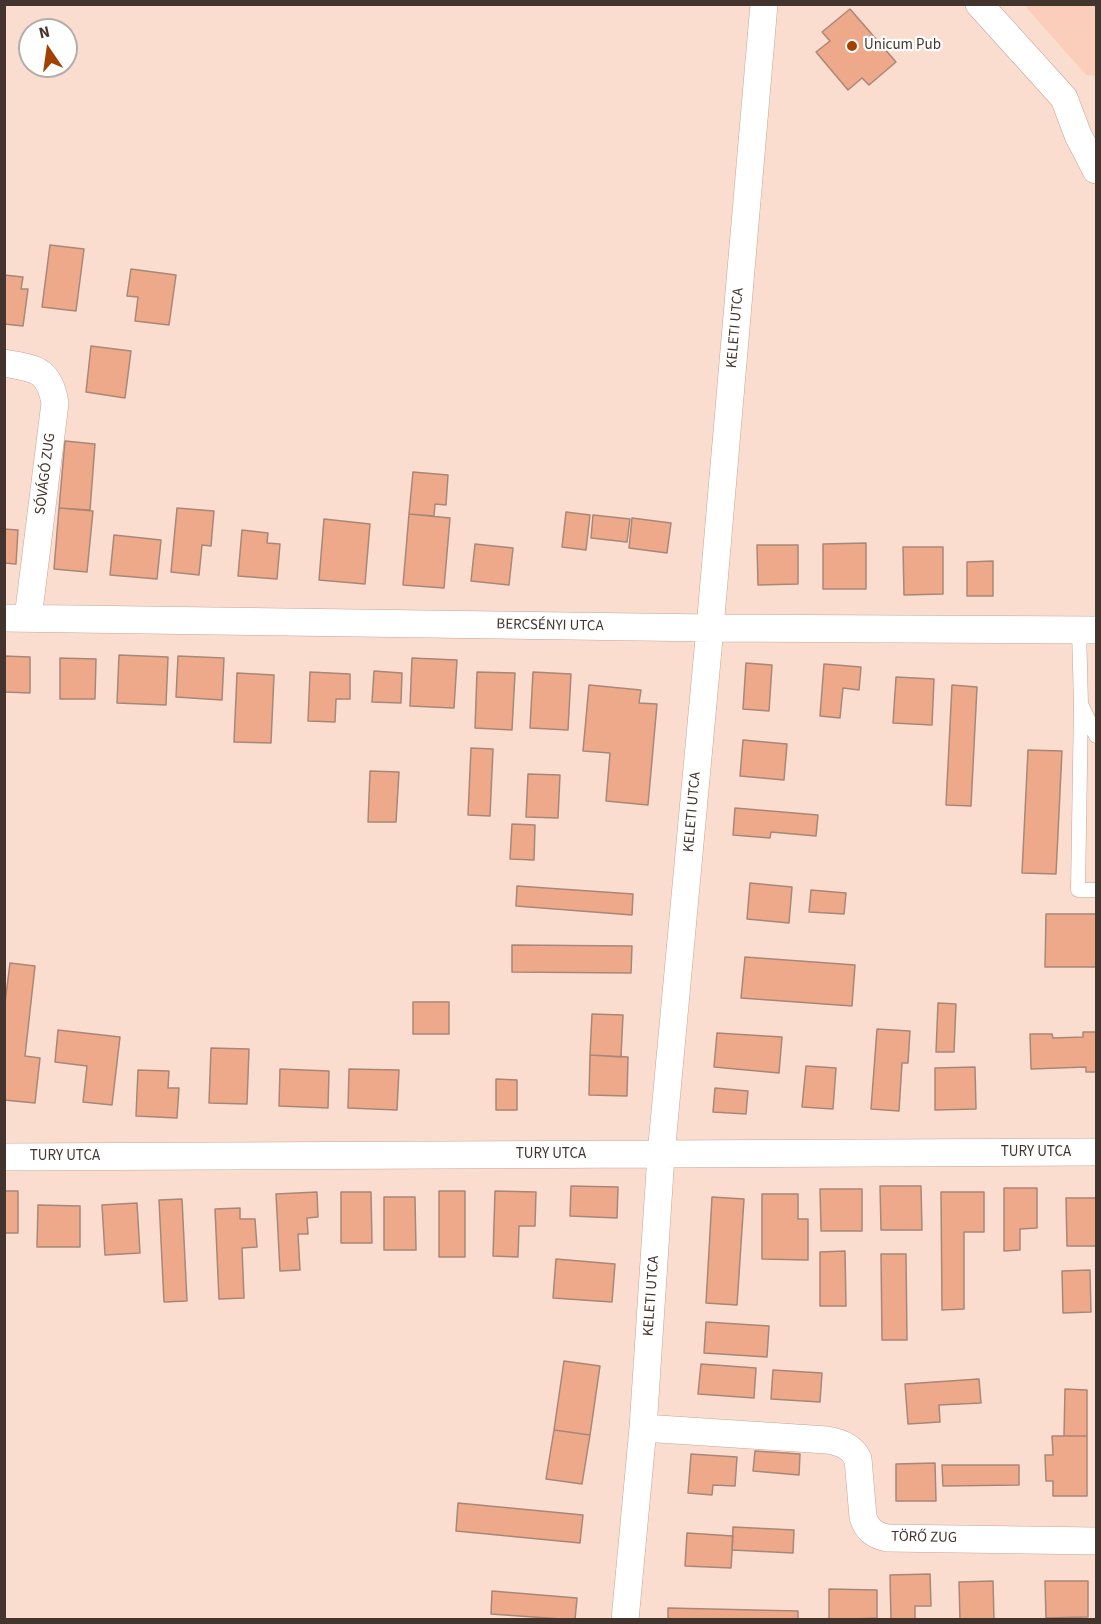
<!DOCTYPE html>
<html>
<head>
<meta charset="utf-8">
<style>
	body { margin:0 }
	#map { position:relative; width:1101px; height:1624px; overflow:hidden; background:#fbddd0; font-family:"Source Sans 3",sans-serif }
	canvas { display:block }
	.frame { position:absolute; inset:0; border:6px solid #43352e; pointer-events:none }
	.north { position:absolute; left:18px; top:18px; width:60px; height:60px; box-sizing:border-box; background:#fff; border:2px solid #b4aeab; border-radius:50%; rotate:347deg; font-size:16px; font-weight:700; line-height:24px; text-align:center; color:#43352e }
	.north::after { content:''; display:block; margin:auto; width:21px; height:27px; background:#a24100; clip-path:polygon(50% 0,100% 100%,50% 72%,0 100%) }
</style>
</head>
<body>
<div id="map">
<canvas width="1101" height="1624"></canvas>
<div class="frame"></div>
<div class="north">N</div>
</div>
<script>
const ctx = document.querySelector('canvas').getContext('2d');
ctx.lineJoin = 'round';
function paint(path, color) {
  ctx.fillStyle = color;
  ctx.fill(path, 'evenodd');
}
function trace(path, color, width, dash) {
  ctx.strokeStyle = color;
  ctx.lineWidth = width;
  ctx.lineCap = dash ? 'butt' : 'round';
  ctx.setLineDash(dash || []);
  ctx.stroke(path);
}
function label(font, color, halo, rows, align = 'center') {
  ctx.font = font + ' "Source Sans 3",sans-serif';
  ctx.lineWidth = 4.5;
  ctx.setLineDash([]);
  ctx.textBaseline = 'middle';
  ctx.strokeStyle = halo;
  ctx.fillStyle = color;
  for (const [text, x, y, turn = 0] of rows) {
    ctx.save();
    ctx.translate(x, y);
    ctx.rotate((+turn || 0) * Math.PI / 180);
    ctx.textAlign = isNaN(turn) ? turn : align;
    if (halo) ctx.strokeText(text, 0, 0);
    ctx.fillText(text, 0, 0);
    ctx.restore();
  }
}
const built = new Path2D(`
	M 1024,5 L 1096,5 L 1096,76 L 1086,75 Z`);
const building = new Path2D(`
	M 850,9 L 896,62 L 869,85 L 862,78 L 848,90 L 816,52 L 830,41 L 822,32 Z
	M 50,245 L 84,249 L 76,311 L 42,307 Z
	M 131,269 L 176,275 L 169,325 L 135,321 L 138,297 L 127,296 Z
	M 4,275 L 23,277 L 21,289 L 28,289 L 23,326 L 4,324 Z
	M 91,346 L 131,351 L 125,398 L 86,392 Z
	M 65,441 L 95,444 L 90,510 L 59,508 Z
	M 413,472 L 448,475 L 446,505 L 435,504 L 434,516 L 409,514 Z
	M 59,508 L 93,511 L 87,572 L 54,569 Z
	M 177,508 L 214,511 L 211,546 L 202,545 L 199,575 L 171,572 Z
	M 566,512 L 590,515 L 586,550 L 562,547 Z
	M 409,514 L 450,518 L 444,588 L 403,585 Z
	M 593,515 L 630,519 L 627,542 L 591,538 Z
	M 632,518 L 671,523 L 667,553 L 629,548 Z
	M 324,519 L 370,524 L 365,584 L 319,580 Z
	M 4,529 L 18,530 L 16,564 L 4,563 Z
	M 242,530 L 268,533 L 267,543 L 280,544 L 277,579 L 238,576 Z
	M 114,535 L 161,540 L 157,579 L 110,575 Z
	M 866,543 L 866,589 L 823,589 L 823,544 Z
	M 475,544 L 513,548 L 509,585 L 471,581 Z
	M 757,545 L 798,545 L 798,584 L 758,585 Z
	M 903,547 L 943,547 L 943,594 L 904,595 Z
	M 993,561 L 993,596 L 967,596 L 967,562 Z
	M 119,655 L 168,657 L 166,705 L 117,703 Z
	M 4,656 L 30,657 L 30,693 L 4,692 Z
	M 178,656 L 224,658 L 222,700 L 176,697 Z
	M 60,658 L 96,659 L 95,699 L 60,699 Z
	M 412,658 L 457,660 L 454,708 L 410,706 Z
	M 746,663 L 772,665 L 769,711 L 743,709 Z
	M 824,664 L 861,667 L 859,690 L 843,688 L 840,718 L 820,716 Z
	M 374,671 L 402,673 L 401,703 L 372,702 Z
	M 310,672 L 350,674 L 350,699 L 336,699 L 335,722 L 308,721 Z
	M 477,672 L 515,673 L 512,730 L 475,728 Z
	M 533,672 L 571,674 L 568,730 L 530,728 Z
	M 237,673 L 274,675 L 271,743 L 234,742 Z
	M 896,677 L 934,679 L 932,725 L 893,723 Z
	M 589,685 L 641,690 L 639,703 L 657,704 L 648,805 L 606,801 L 610,753 L 583,751 Z
	M 952,685 L 977,687 L 971,806 L 946,805 Z
	M 743,740 L 787,744 L 784,780 L 740,776 Z
	M 471,748 L 493,749 L 490,816 L 468,815 Z
	M 1028,750 L 1062,751 L 1056,874 L 1022,873 Z
	M 370,771 L 399,772 L 396,822 L 368,822 Z
	M 528,774 L 560,775 L 558,818 L 526,817 Z
	M 735,808 L 818,815 L 816,836 L 771,832 L 770,838 L 733,835 Z
	M 512,824 L 535,825 L 534,860 L 510,859 Z
	M 750,883 L 792,887 L 789,923 L 747,919 Z
	M 517,886 L 633,894 L 632,915 L 516,906 Z
	M 811,890 L 846,893 L 844,914 L 809,912 Z
	M 1046,914 L 1096,914 L 1096,967 L 1045,967 Z
	M 512,945 L 632,946 L 631,973 L 512,972 Z
	M 745,957 L 855,965 L 852,1006 L 741,998 Z
	M 10,963 L 35,966 L 25,1056 L 40,1058 L 35,1103 L 4,1100 L 4,1011 Z
	M 413,1002 L 449,1002 L 449,1034 L 413,1034 Z
	M 938,1003 L 956,1004 L 954,1052 L 936,1052 Z
	M 592,1014 L 623,1015 L 621,1057 L 590,1055 Z
	M 877,1029 L 910,1031 L 908,1063 L 902,1063 L 899,1111 L 871,1109 Z
	M 58,1030 L 120,1037 L 112,1105 L 83,1102 L 87,1066 L 55,1062 Z
	M 1083,1032 L 1096,1032 L 1096,1072 L 1086,1072 L 1086,1067 L 1031,1069 L 1030,1034 L 1052,1034 L 1053,1038 L 1083,1037 Z
	M 717,1033 L 782,1037 L 779,1073 L 714,1067 Z
	M 211,1048 L 249,1049 L 247,1104 L 209,1103 Z
	M 590,1055 L 628,1057 L 627,1096 L 589,1095 Z
	M 806,1066 L 836,1068 L 833,1109 L 802,1107 Z
	M 975,1067 L 976,1109 L 935,1110 L 935,1068 Z
	M 280,1069 L 329,1071 L 328,1108 L 279,1106 Z
	M 349,1069 L 399,1070 L 397,1110 L 348,1108 Z
	M 138,1070 L 169,1071 L 168,1088 L 179,1088 L 177,1118 L 136,1116 Z
	M 496,1079 L 517,1080 L 517,1110 L 496,1110 Z
	M 715,1088 L 748,1091 L 746,1114 L 713,1112 Z
	M 571,1186 L 618,1187 L 617,1218 L 570,1216 Z
	M 880,1186 L 921,1186 L 922,1230 L 881,1230 Z
	M 1004,1188 L 1037,1188 L 1037,1228 L 1020,1229 L 1020,1250 L 1004,1251 Z
	M 820,1189 L 862,1189 L 862,1231 L 821,1231 Z
	M 4,1191 L 18,1191 L 18,1233 L 4,1233 Z
	M 439,1191 L 465,1191 L 465,1257 L 439,1257 Z
	M 495,1191 L 536,1192 L 535,1226 L 519,1226 L 518,1257 L 493,1256 Z
	M 317,1192 L 318,1217 L 307,1218 L 308,1234 L 298,1234 L 300,1270 L 280,1271 L 276,1194 Z
	M 341,1192 L 371,1192 L 372,1243 L 341,1243 Z
	M 941,1192 L 984,1192 L 984,1232 L 964,1232 L 964,1309 L 942,1310 Z
	M 762,1194 L 798,1194 L 798,1219 L 808,1219 L 808,1260 L 762,1259 Z
	M 384,1197 L 415,1197 L 416,1250 L 384,1250 Z
	M 712,1197 L 744,1199 L 737,1305 L 706,1303 Z
	M 1066,1198 L 1096,1198 L 1096,1246 L 1067,1246 Z
	M 182,1199 L 187,1301 L 164,1302 L 159,1200 Z
	M 137,1203 L 140,1253 L 105,1255 L 102,1205 Z
	M 38,1205 L 80,1206 L 80,1247 L 37,1247 Z
	M 240,1208 L 240,1219 L 255,1219 L 257,1247 L 242,1248 L 244,1298 L 219,1299 L 215,1209 Z
	M 845,1251 L 846,1306 L 820,1306 L 820,1252 Z
	M 881,1254 L 906,1254 L 907,1340 L 882,1340 Z
	M 556,1259 L 615,1264 L 612,1302 L 553,1298 Z
	M 1090,1270 L 1091,1312 L 1063,1313 L 1062,1271 Z
	M 706,1322 L 769,1326 L 767,1357 L 704,1353 Z
	M 564,1361 L 600,1366 L 590,1435 L 554,1430 Z
	M 701,1364 L 756,1368 L 754,1398 L 698,1394 Z
	M 773,1370 L 822,1373 L 820,1402 L 771,1399 Z
	M 979,1379 L 981,1403 L 939,1405 L 940,1422 L 908,1424 L 905,1384 Z
	M 1065,1389 L 1087,1390 L 1087,1436 L 1064,1436 Z
	M 554,1430 L 590,1435 L 582,1484 L 546,1479 Z
	M 1052,1436 L 1087,1436 L 1087,1496 L 1053,1496 L 1053,1481 L 1046,1481 L 1045,1455 L 1053,1455 Z
	M 755,1451 L 800,1454 L 799,1475 L 753,1471 Z
	M 691,1454 L 737,1457 L 735,1486 L 713,1485 L 712,1495 L 688,1493 Z
	M 935,1463 L 936,1501 L 896,1501 L 896,1464 Z
	M 942,1465 L 1019,1465 L 1019,1485 L 943,1486 Z
	M 458,1503 L 583,1515 L 580,1543 L 456,1531 Z
	M 733,1527 L 794,1530 L 793,1553 L 732,1550 Z
	M 687,1533 L 733,1536 L 731,1568 L 685,1566 Z
	M 930,1574 L 931,1606 L 915,1606 L 915,1620 L 891,1620 L 890,1575 Z
	M 993,1581 L 994,1620 L 960,1620 L 959,1582 Z
	M 1045,1581 L 1088,1581 L 1088,1617 L 1046,1618 Z
	M 829,1589 L 877,1590 L 877,1618 L 829,1620 Z
	M 492,1591 L 577,1598 L 575,1620 L 491,1614 Z
	M 668,1608 L 798,1611 L 798,1620 L 668,1620 Z`);
const lane = new Path2D(`
	M 1079,630 L 1081,704 L 1078,890 L 1096,890
	M 1082,706 L 1096,736`);
const street = new Path2D(`
	M 979,4 L 1064,98 L 1078,135 L 1096,170
	M 4,363 C 35,369 49,368 55,403 L 28,618
	M 4,618 L 710,628 L 1096,630
	M 4,1157 L 1096,1152
	M 643,1428 L 827,1440 C 840,1442 852,1446 858,1459 L 863,1517 C 867,1530 874,1535 887,1538 L 1096,1541
	M 625,1620 L 643,1428 L 661,1155 L 710,628 L 764,4`);
const markers = [
	[852,46,6,"#a24100"]
];
const poiNames = [
	["Unicum Pub",864,46]
];
const streetNames = [
	["KELETI UTCA",736,328,-85],
	["SÓVÁGÓ ZUG",46,474,-83],
	["BERCSÉNYI UTCA",550,626,1],
	["KELETI UTCA",693,812,-85],
	["TURY UTCA",1036,1153],
	["TURY UTCA",551,1155],
	["TURY UTCA",65,1157],
	["KELETI UTCA",652,1296,-86],
	["TÖRŐ ZUG",924,1538,1]
];
paint(built, '#faceba');
paint(building, '#eda98a');
trace(building, '#a98778', 1.5);
trace(lane, '#c7a494', 15);
trace(street, '#c7a494', 28);
trace(lane, '#fff', 14);
trace(street, '#fff', 27);
for (const [x, y, r, color] of markers) {
  const dot = new Path2D();
  dot.arc(x, y, r, 0, 2 * Math.PI);
  ctx.fillStyle = color;
  ctx.fill(dot);
  trace(dot, '#fff', 2);
}
label('15px', '#43352e', '#fff', poiNames, 'left');
label('15px', '#43352e', '#fff', streetNames);
</script>
</body>
</html>
